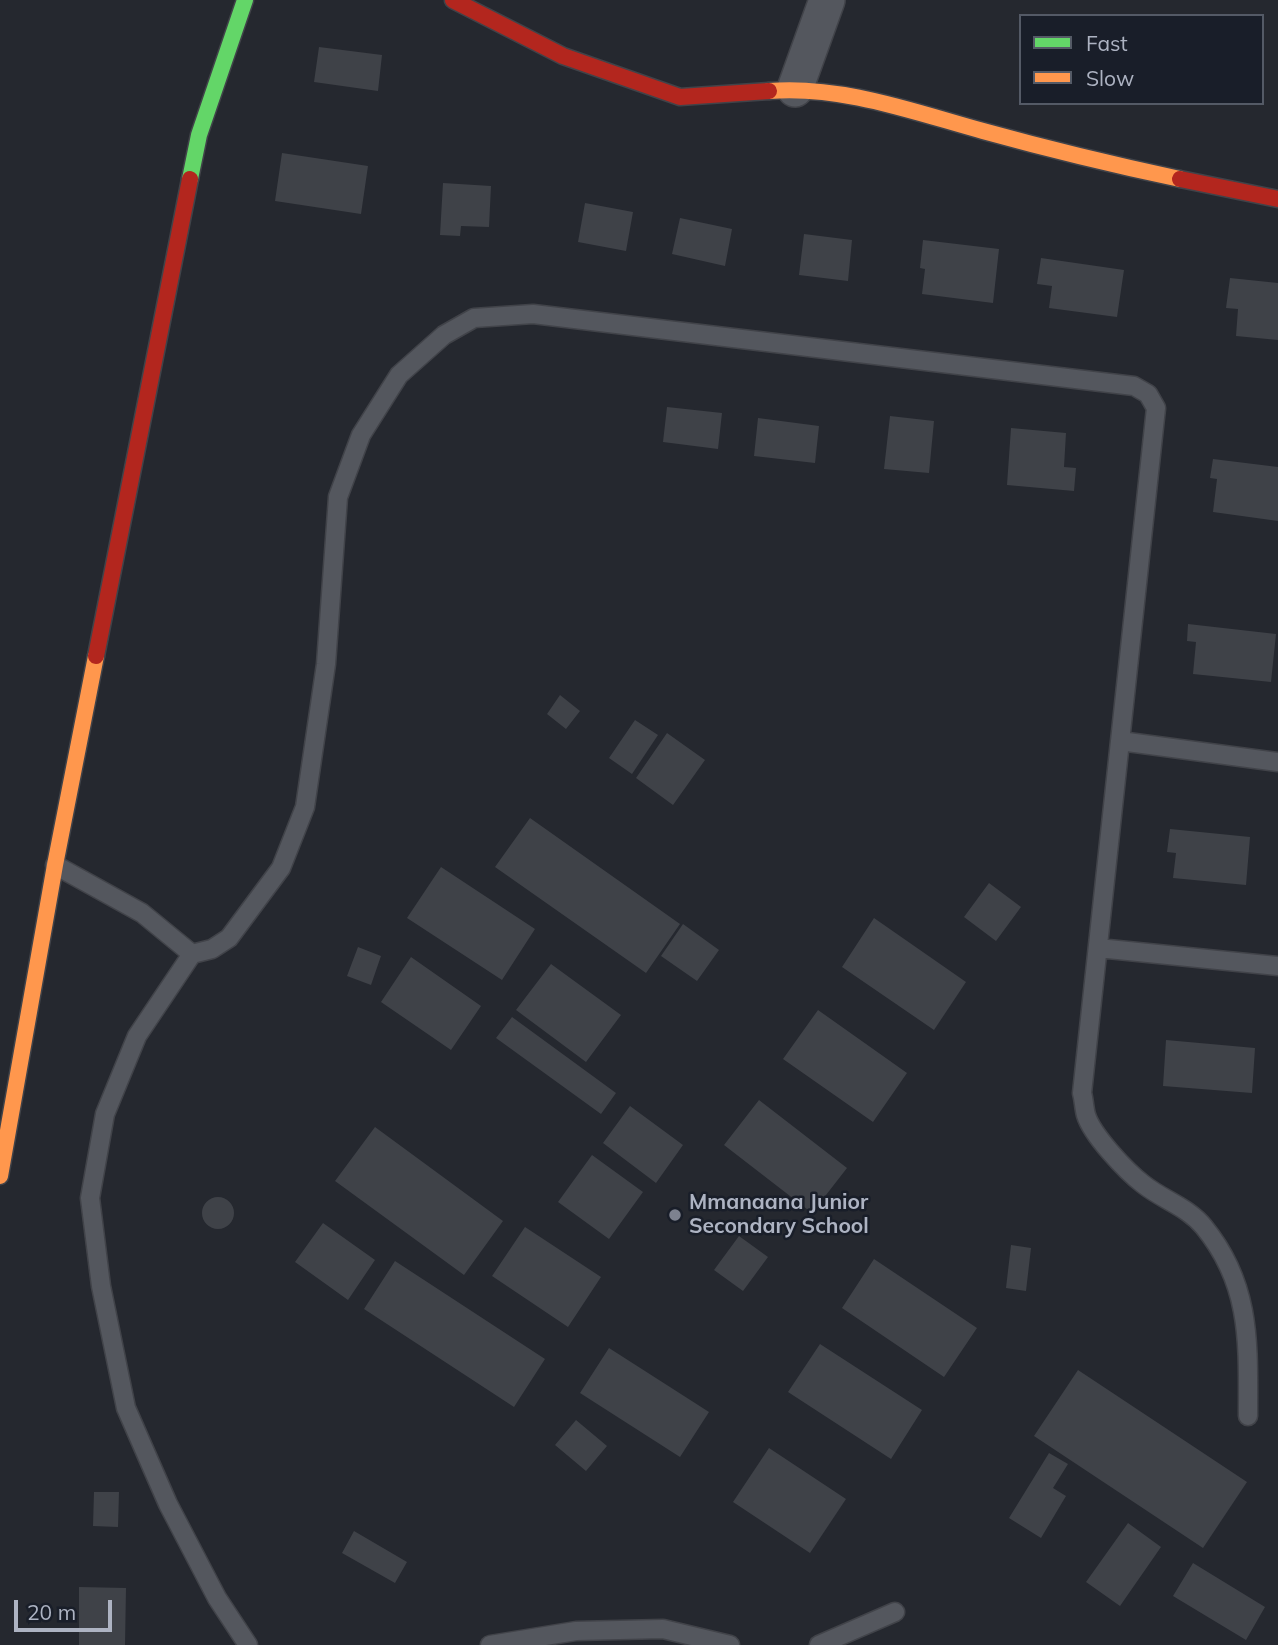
<!DOCTYPE html>
<html>
<head>
<meta charset="utf-8">
<style>
	body { margin:0 }
	#map { position:relative; width:1278px; height:1645px; overflow:hidden; background:#25282f; font-family:Mulish,sans-serif }
	canvas { display:block }
	.legend { position:absolute; left:1019px; top:14px; width:245px; height:91px; box-sizing:border-box; background:#191e29; border:2px solid #545a66; margin:0; padding:9px 12px; list-style:none; font-size:21px; color:#adb3c2 }
	.legend li { display:flex; align-items:center; gap:14px; height:35px }
	.legend b { width:35px; border:2px solid #545a66 }
	.scale { position:absolute; left:14px; top:1600px; width:98px; height:32px; box-sizing:border-box; border:4px solid #adb3c2; border-top:0; padding-left:9px; font-size:21px; line-height:24px; white-space:nowrap; color:#adb3c2; -webkit-text-stroke:5px #191e29; paint-order:stroke }
</style>
</head>
<body>
<div id="map">
<canvas width="1278" height="1645"></canvas>
<ul class="legend">
<li><b style="height:9px;background:#63d668"></b>Fast</li>
<li><b style="height:9px;background:#ff974d"></b>Slow</li>
</ul>
<div class="scale">20 m</div>
</div>
<script>
const ctx = document.querySelector('canvas').getContext('2d');
ctx.lineJoin = 'round';
function paint(path, color) {
  ctx.fillStyle = color;
  ctx.fill(path, 'evenodd');
}
function trace(path, color, width, dash) {
  ctx.strokeStyle = color;
  ctx.lineWidth = width;
  ctx.lineCap = dash ? 'butt' : 'round';
  ctx.setLineDash(dash || []);
  ctx.stroke(path);
}
function label(font, color, halo, rows, align = 'center') {
  ctx.font = font + ' Mulish,sans-serif';
  ctx.lineWidth = 5;
  ctx.setLineDash([]);
  ctx.textBaseline = 'middle';
  ctx.strokeStyle = halo;
  ctx.fillStyle = color;
  for (const [text, x, y, turn = 0] of rows) {
    ctx.save();
    ctx.translate(x, y);
    ctx.rotate((+turn || 0) * Math.PI / 180);
    ctx.textAlign = isNaN(turn) ? turn : align;
    if (halo) ctx.strokeText(text, 0, 0);
    ctx.fillText(text, 0, 0);
    ctx.restore();
  }
}
const building = new Path2D(`
	M 319,47 L 382,55 L 378,91 L 314,82 Z
	M 282,153 L 368,166 L 361,214 L 275,201 Z
	M 443,183 L 491,186 L 489,227 L 461,226 L 460,236 L 440,235 Z
	M 585,203 L 633,212 L 626,251 L 578,242 Z
	M 680,218 L 732,229 L 725,266 L 672,254 Z
	M 804,234 L 852,240 L 848,281 L 799,275 Z
	M 923,240 L 999,249 L 993,303 L 922,294 L 925,269 L 920,268 Z
	M 1041,258 L 1124,270 L 1117,317 L 1049,308 L 1052,286 L 1037,284 Z
	M 1230,278 L 1278,283 L 1278,340 L 1236,336 L 1238,309 L 1226,308 Z
	M 667,407 L 722,413 L 718,449 L 663,442 Z
	M 890,416 L 934,421 L 929,473 L 884,469 Z
	M 758,418 L 819,426 L 815,463 L 754,456 Z
	M 1011,428 L 1066,433 L 1064,467 L 1076,468 L 1074,491 L 1007,485 Z
	M 1213,459 L 1278,467 L 1278,521 L 1213,512 L 1217,479 L 1210,478 Z
	M 1188,624 L 1276,634 L 1271,682 L 1193,674 L 1196,642 L 1187,641 Z
	M 560,695 L 580,711 L 566,729 L 547,714 Z
	M 635,720 L 658,735 L 632,774 L 609,758 Z
	M 667,733 L 705,760 L 673,805 L 636,778 Z
	M 530,818 L 680,924 L 646,973 L 495,867 Z
	M 1170,829 L 1250,837 L 1246,885 L 1173,878 L 1176,853 L 1167,852 Z
	M 441,867 L 535,929 L 502,980 L 407,918 Z
	M 989,883 L 1021,907 L 996,941 L 964,917 Z
	M 874,918 L 966,982 L 934,1030 L 842,967 Z
	M 683,924 L 719,950 L 697,981 L 661,956 Z
	M 358,947 L 381,956 L 371,985 L 347,976 Z
	M 411,957 L 481,1006 L 451,1050 L 381,1002 Z
	M 551,964 L 621,1015 L 586,1062 L 516,1010 Z
	M 818,1010 L 907,1073 L 873,1122 L 783,1059 Z
	M 512,1017 L 616,1093 L 601,1114 L 496,1038 Z
	M 1166,1040 L 1255,1048 L 1252,1093 L 1163,1086 Z
	M 759,1100 L 847,1168 L 812,1213 L 724,1145 Z
	M 630,1106 L 683,1145 L 656,1183 L 603,1143 Z
	M 375,1127 L 503,1221 L 464,1275 L 335,1181 Z
	M 592,1155 L 643,1192 L 609,1239 L 558,1202 Z
	M202 1213a16 16 0 1 1 32 0a16 16 0 1 1-32 0Z
	M 323,1223 L 375,1260 L 348,1300 L 295,1262 Z
	M 525,1227 L 601,1277 L 568,1327 L 492,1276 Z
	M 739,1236 L 768,1257 L 743,1291 L 714,1270 Z
	M 1011,1245 L 1031,1248 L 1026,1291 L 1006,1288 Z
	M 874,1259 L 977,1328 L 944,1377 L 842,1308 Z
	M 395,1261 L 545,1359 L 514,1407 L 364,1309 Z
	M 820,1344 L 922,1410 L 891,1459 L 788,1392 Z
	M 609,1348 L 709,1412 L 680,1457 L 580,1393 Z
	M 1078,1370 L 1247,1482 L 1203,1548 L 1034,1436 Z
	M 576,1420 L 607,1446 L 586,1471 L 555,1445 Z
	M 769,1448 L 846,1499 L 810,1553 L 733,1502 Z
	M 1049,1453 L 1068,1464 L 1053,1488 L 1066,1496 L 1041,1538 L 1009,1518 Z
	M 94,1492 L 119,1492 L 118,1527 L 93,1526 Z
	M 1128,1523 L 1161,1547 L 1120,1606 L 1086,1582 Z
	M 354,1531 L 407,1562 L 395,1583 L 342,1553 Z
	M 1193,1563 L 1265,1607 L 1246,1640 L 1173,1596 Z
	M 79,1587 L 126,1588 L 125,1645 L 79,1645 Z`);
const lane = new Path2D(`
	M 1120,741 L 1278,762
	M 55,865 L 142,913 L 192,954
	M 1098,948 L 1278,966
	M 248,1645 L 217,1598 L 168,1504 L 126,1408 L 101,1286 L 90,1198 L 105,1114 L 137,1036 L 192,954 L 212,949 L 229,938 L 281,868 L 305,807 L 326,664 L 338,497 L 361,435 L 399,375 L 444,335 L 474,318 L 533,314 L 1134,386 L 1148,394 L 1156,408 L 1082,1093 C 1084,1100 1084,1108 1086,1115 C 1092,1135 1126,1171 1143,1184 C 1163,1200 1188,1207 1204,1227 C 1252,1286 1248,1345 1248,1416
	M 490,1645 L 576,1631 L 663,1629 L 730,1645
	M 819,1645 L 895,1612`);
const street = new Path2D(`
	M 795,89 L 827,0`);
const fast = new Path2D(`
	M 190,179 L 199,135 L 245,0`);
const slow = new Path2D(`
	M 769,91 C 841,85 914,112 983,131 C 1048,149 1114,165 1180,179
	M 0,1176 L 55,865 L 96,656`);
const jam = new Path2D(`
	M 453,0 L 563,56 L 680,97 L 769,91
	M 1180,179 L 1278,199
	M 96,656 L 190,179`);
const markers = [
	[675,1215,7,"#7d828f"]
];
const poiNames = [
	["Mmanaana Junior",689,1203],
	["Secondary School",689,1227]
];
paint(building, '#3f4248');
trace(lane, '#414349', 21);
trace(street, '#414349', 38);
trace(fast, '#414349', 19);
trace(slow, '#414349', 19);
trace(jam, '#414349', 19);
trace(lane, '#54575e', 18);
trace(street, '#54575e', 35);
trace(fast, '#63d668', 16);
trace(slow, '#ff974d', 16);
trace(jam, '#b3261e', 16);
for (const [x, y, r, color] of markers) {
  const dot = new Path2D();
  dot.arc(x, y, r, 0, 2 * Math.PI);
  ctx.fillStyle = color;
  ctx.fill(dot);
  trace(dot, '#191e29', 2.5);
}
label('bold 21px', '#adb3c2', '#191e29', poiNames, 'left');
</script>
</body>
</html>
